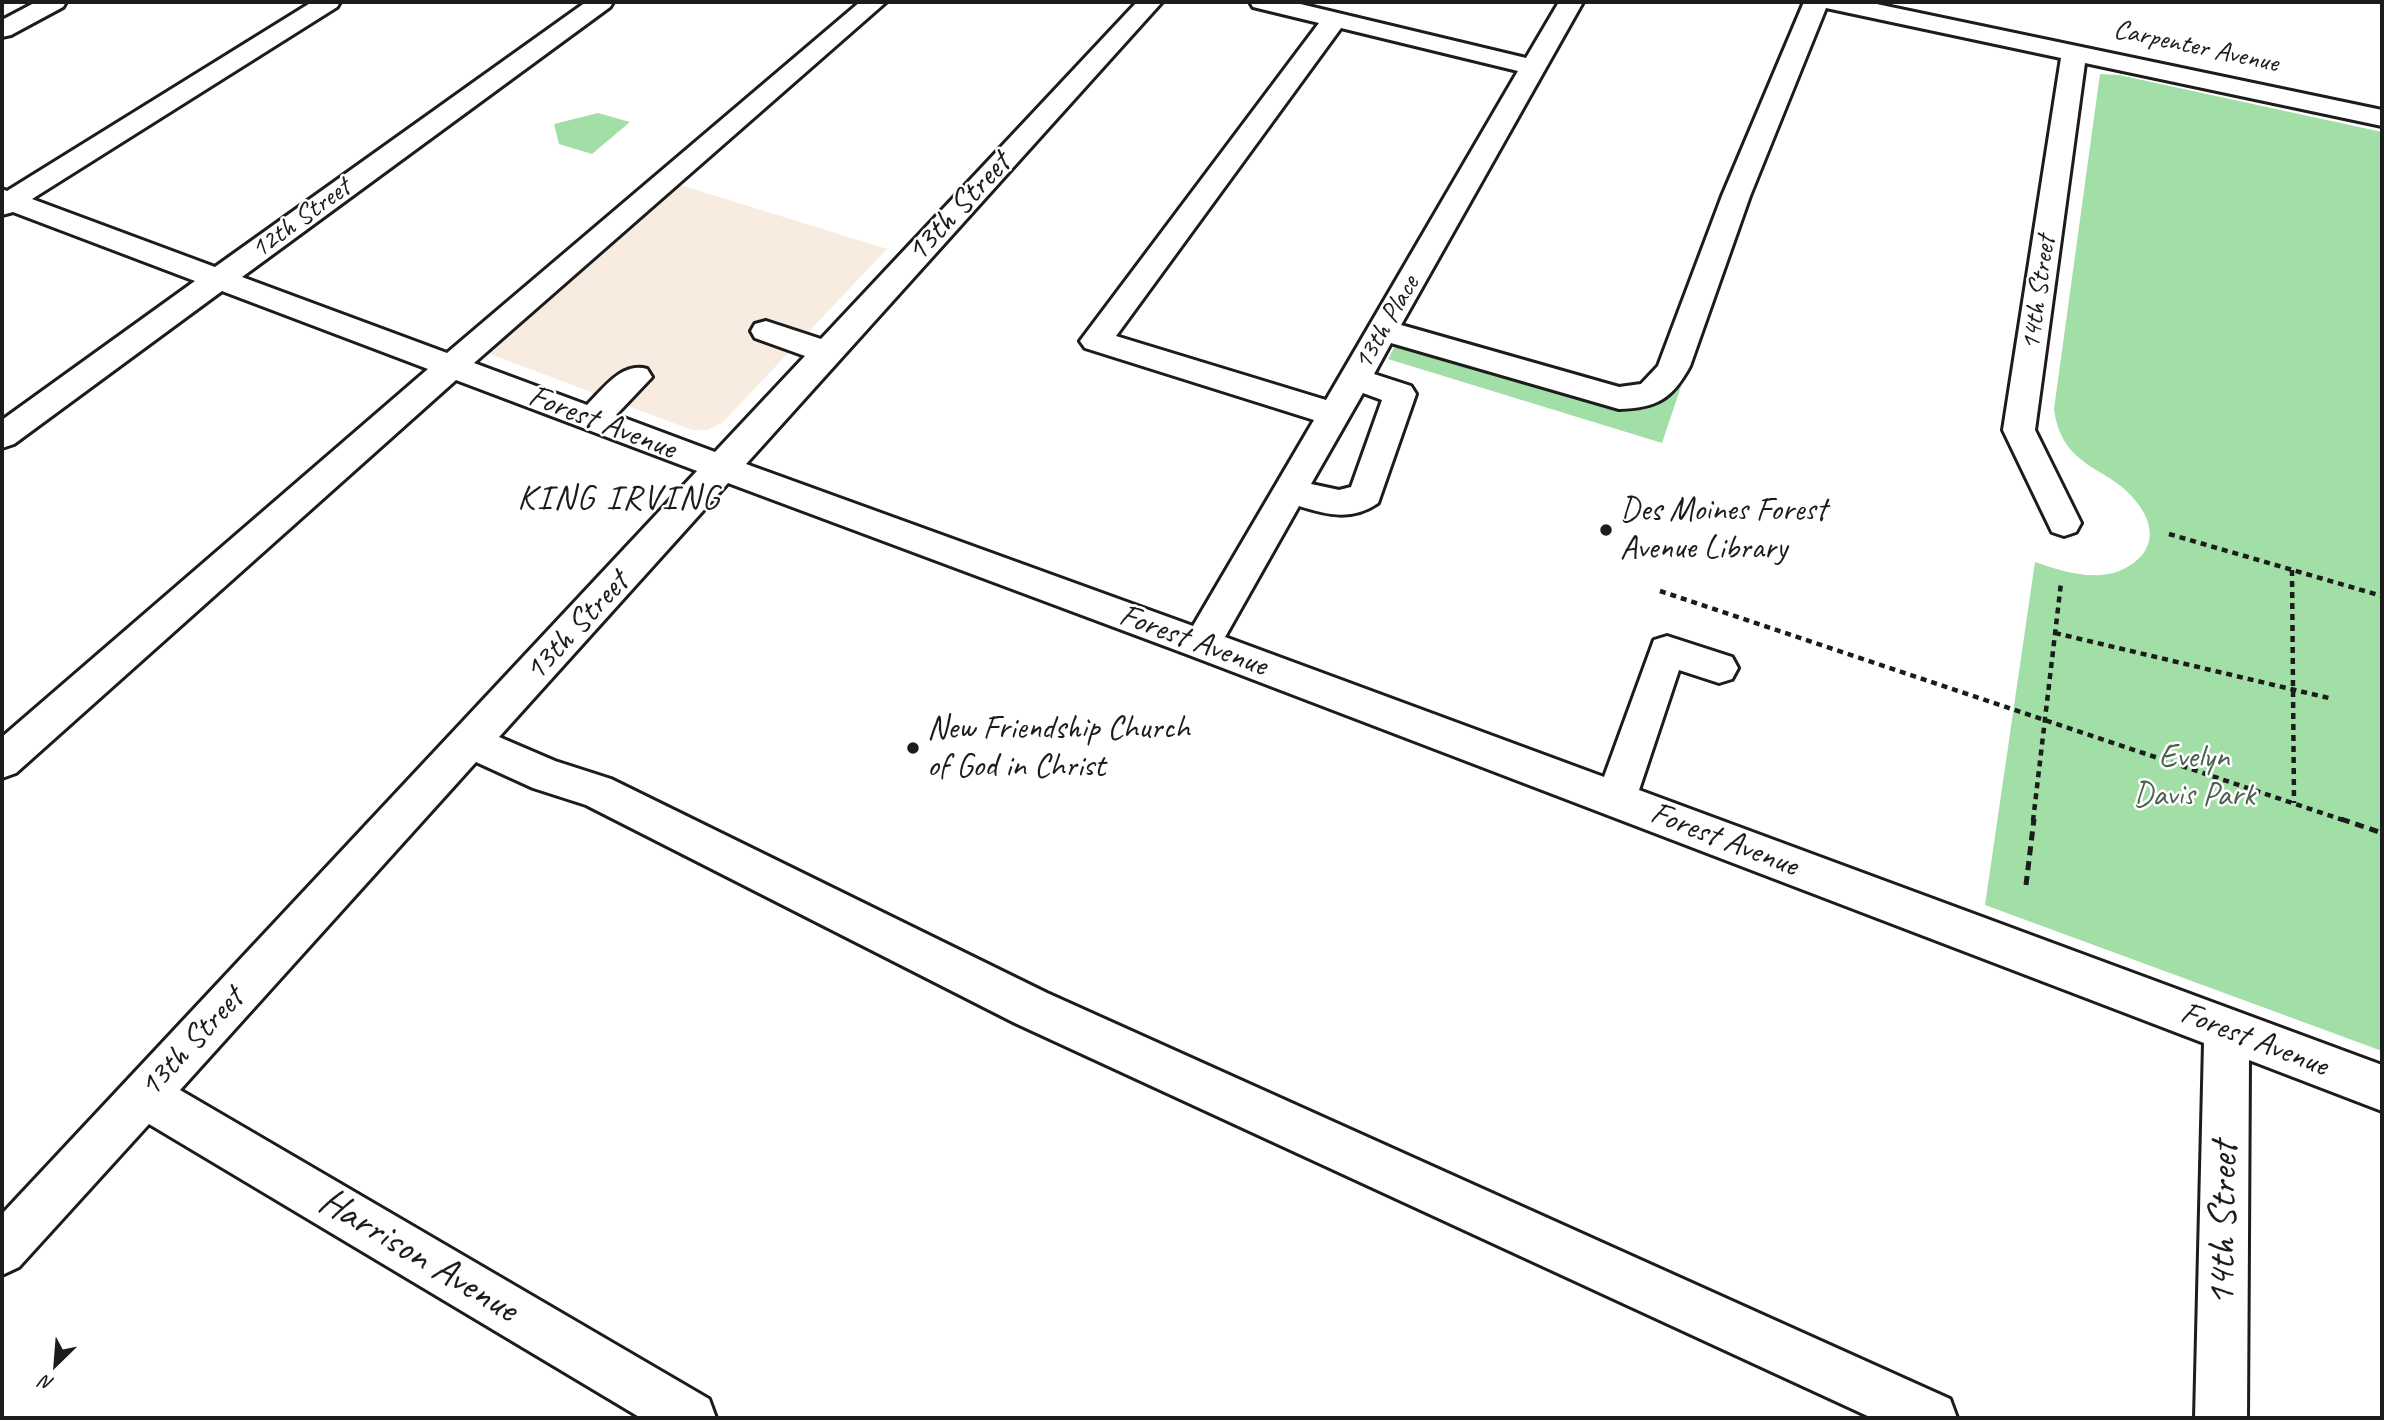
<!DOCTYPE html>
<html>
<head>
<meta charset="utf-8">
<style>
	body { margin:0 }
	#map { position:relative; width:2384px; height:1420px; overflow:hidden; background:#fff; font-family:Caveat,sans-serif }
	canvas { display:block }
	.frame { position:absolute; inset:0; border:4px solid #1c1c1c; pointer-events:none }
	.north { position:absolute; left:21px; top:1329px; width:70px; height:70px; -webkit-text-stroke:5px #fff; paint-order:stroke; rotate:205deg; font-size:19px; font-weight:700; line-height:28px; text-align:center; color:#1c1c1c }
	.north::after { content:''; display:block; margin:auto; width:24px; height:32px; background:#1c1c1c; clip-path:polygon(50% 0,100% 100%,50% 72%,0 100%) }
</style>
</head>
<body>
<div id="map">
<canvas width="2384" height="1420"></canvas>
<div class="frame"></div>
<div class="north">N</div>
</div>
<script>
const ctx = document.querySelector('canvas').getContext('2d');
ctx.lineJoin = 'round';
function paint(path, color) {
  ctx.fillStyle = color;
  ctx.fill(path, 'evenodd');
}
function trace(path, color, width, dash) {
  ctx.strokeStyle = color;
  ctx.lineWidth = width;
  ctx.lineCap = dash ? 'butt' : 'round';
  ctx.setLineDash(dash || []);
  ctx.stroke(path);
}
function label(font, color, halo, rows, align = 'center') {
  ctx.font = font + ' Caveat,sans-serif';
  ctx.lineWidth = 5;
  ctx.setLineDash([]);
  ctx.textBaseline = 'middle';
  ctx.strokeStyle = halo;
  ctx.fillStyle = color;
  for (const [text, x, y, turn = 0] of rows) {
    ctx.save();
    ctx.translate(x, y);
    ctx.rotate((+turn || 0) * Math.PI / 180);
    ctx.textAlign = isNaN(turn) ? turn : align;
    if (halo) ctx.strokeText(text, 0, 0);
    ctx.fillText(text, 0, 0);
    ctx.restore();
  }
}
const built = new Path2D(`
	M 674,183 L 887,249 L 723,422 L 708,430 L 692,430 L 482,351 Z`);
const green = new Path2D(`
	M 2100,74 L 2119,75 L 2382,132 L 2382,1051 L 1985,905 L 2035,562 C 2064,572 2101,584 2129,566 C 2165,544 2149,510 2122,487 C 2106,474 2083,465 2070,449 C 2060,436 2056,424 2054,409 Z
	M 598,113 L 630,122 L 592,154 L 559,144 L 554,124 Z
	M 1395,346 L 1405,346 L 1594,402 C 1644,411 1663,414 1688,366 L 1662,443 L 1388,359 Z`);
const pathFar1 = new Path2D(`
	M 2169,534 L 2382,596
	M 2292,570 L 2294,803
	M 1660,591 L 2346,821
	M 2055,633 L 2333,699
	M 2033,821 L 2061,583`);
const path = new Path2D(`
	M 2341,819 L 2382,833
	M 2026,885 L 2034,819`);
const minor = new Path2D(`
	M 36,2 L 66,2 L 63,7 L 11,35 L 2,37 L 2,20 Z
	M 312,2 L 340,2 L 337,7 L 32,199 L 215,267 L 586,2 L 613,2 L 610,7 L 242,277 L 447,353 L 860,2 L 886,2 L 474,363 L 587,405 C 604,388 622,362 647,369 L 652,377 L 616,415 L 715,452 L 805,356 L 755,338 L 751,331 L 755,324 L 766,321 L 821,339 L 1137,2 L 1162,2 L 746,464 L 1193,626 L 1314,420 L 1085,348 L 1080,341 L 1319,23 L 1253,7 L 1250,2 L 1292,2 L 1526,58 L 1559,2 L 1583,2 L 1401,325 L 1619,387 L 1641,384 L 1658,366 L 1722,196 L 1804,2 L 1867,2 L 2382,110 L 2382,126 L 2085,63 L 2035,430 L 2081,523 L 2076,532 L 2064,536 L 2052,532 L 2003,430 L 2061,58 L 1826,8 L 1750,196 L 1690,366 C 1672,399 1657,408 1619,409 L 1391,343 L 1374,374 L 1411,386 L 1416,394 L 1378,503 C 1352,521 1327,515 1299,506 L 1225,637 L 1604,777 L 1654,640 L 1667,636 L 1732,657 L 1738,668 L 1732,679 L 1719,683 L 1679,670 L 1639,790 L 2382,1065 L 2382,1111 L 2249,1060 L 2247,1418 L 2195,1418 L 2204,1043 L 1189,655 L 728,483 L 499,737 L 555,761 L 611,779 L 1047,993 L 1950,1399 L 1957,1418 L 1872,1418 L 1015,1023 L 586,805 L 533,788 L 476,762 L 180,1090 L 709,1399 L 716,1418 L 641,1418 L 149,1124 L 19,1267 L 2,1275 L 2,1214 L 697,471 L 456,380 L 16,773 L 2,778 L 2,737 L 428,369 L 222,291 L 14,444 L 2,448 L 2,420 L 195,281 L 13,212 L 2,215 L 2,189 L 7,191 ZM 1341,28 L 1518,71 L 1326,400 L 1116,336 ZM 1363,393 L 1382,400 L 1351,487 L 1339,490 L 1311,484 Z`);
const markers = [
	[1606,530,7,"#1c1c1c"],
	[913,748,7,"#1c1c1c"]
];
const farStreetnames = [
	["Carpenter Avenue",2196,47,12],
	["12th Street",301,219,-36],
	["14th Street",2039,293,-82],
	["13th Place",1387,323,-60]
];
const streetNames = [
	["13th Street",959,208,-47],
	["Forest Avenue",602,423,21],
	["13th Street",577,627,-47],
	["Forest Avenue",1193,641,20],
	["Forest Avenue",1724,840,21],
	["Forest Avenue",2254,1040,21],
	["13th Street",192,1043,-47]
];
const poiNames = [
	["Des Moines Forest",1620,511],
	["Avenue Library",1620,549],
	["New Friendship Church",927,729],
	["of God in Christ",927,767]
];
const parkNames = [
	["Evelyn",2194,758],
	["Davis Park",2194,796]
];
const neighbourhoodNames = [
	["KING IRVING",619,499]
];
const nearStreetnames = [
	["14th Street",2224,1224,-89],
	["Harrison Avenue",418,1256,31]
];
paint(built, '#f8ebe0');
paint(green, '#a1dfa7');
trace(minor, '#1c1c1c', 6);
trace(pathFar1, '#1c1c1c', 4.5, [6, 5]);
trace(path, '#1c1c1c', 5, [9, 6]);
paint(minor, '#fff');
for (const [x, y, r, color] of markers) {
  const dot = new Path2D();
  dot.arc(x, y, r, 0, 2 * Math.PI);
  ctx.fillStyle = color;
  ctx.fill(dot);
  trace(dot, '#fff', 2.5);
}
label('28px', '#1c1c1c', '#fff', farStreetnames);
label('33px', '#1c1c1c', '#fff', streetNames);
label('33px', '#1c1c1c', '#fff', poiNames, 'left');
label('33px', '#4b604d', '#fff', parkNames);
ctx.letterSpacing = '2px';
label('35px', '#1c1c1c', '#fff', neighbourhoodNames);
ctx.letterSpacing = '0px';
label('40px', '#1c1c1c', '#fff', nearStreetnames);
</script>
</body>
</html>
